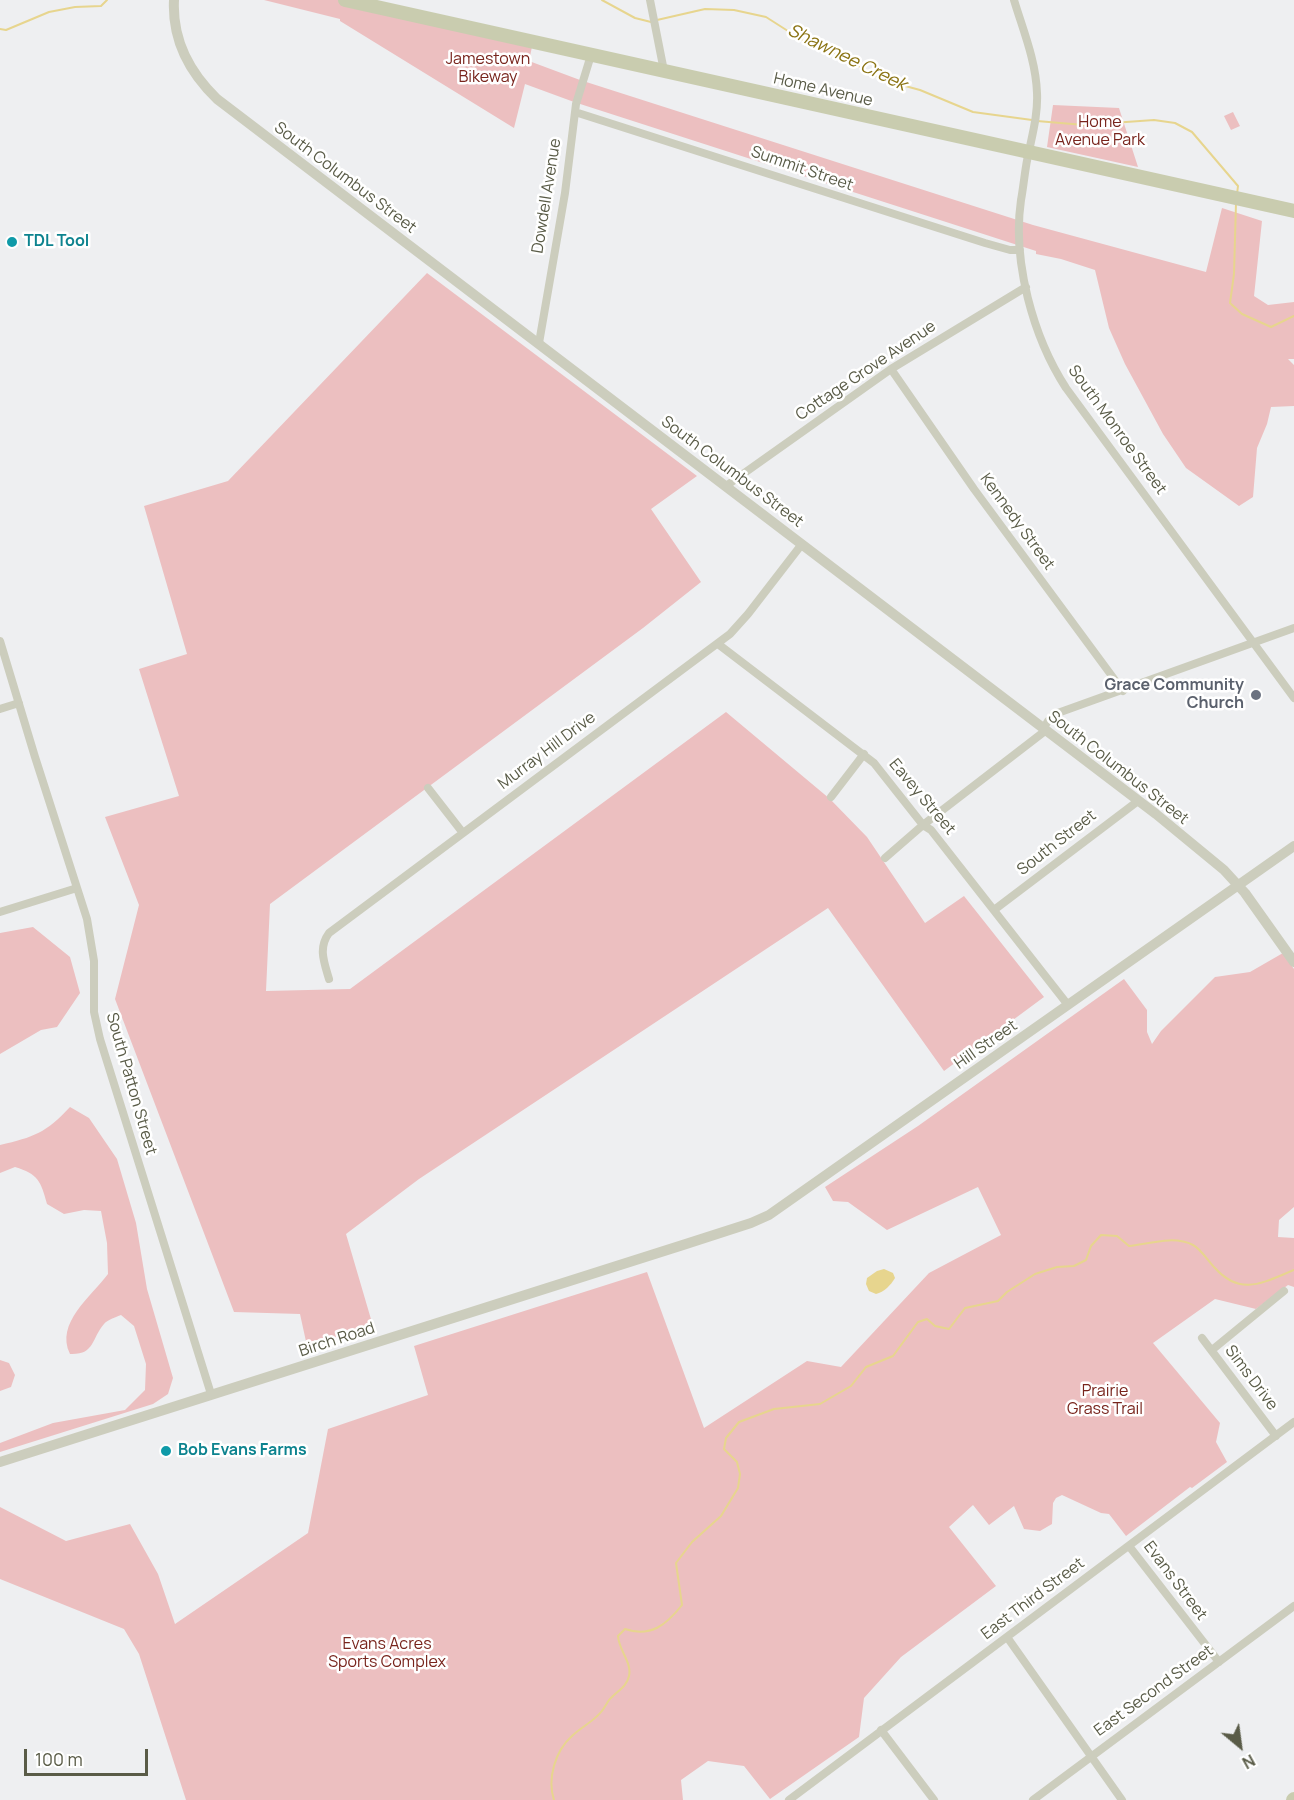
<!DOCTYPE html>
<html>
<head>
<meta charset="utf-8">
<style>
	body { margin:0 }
	#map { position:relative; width:1294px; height:1800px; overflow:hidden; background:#eeeff1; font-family:Manrope,sans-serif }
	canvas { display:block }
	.north { position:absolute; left:1210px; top:1716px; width:60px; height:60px; -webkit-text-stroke:4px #fff; paint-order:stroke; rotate:151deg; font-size:16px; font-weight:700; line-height:24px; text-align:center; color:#595b47 }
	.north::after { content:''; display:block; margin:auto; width:21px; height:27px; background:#595b47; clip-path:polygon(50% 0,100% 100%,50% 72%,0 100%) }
	.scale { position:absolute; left:24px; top:1749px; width:124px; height:27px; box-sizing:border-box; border:3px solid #595b47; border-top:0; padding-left:8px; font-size:18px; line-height:21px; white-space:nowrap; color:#595b47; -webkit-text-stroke:4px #fff; paint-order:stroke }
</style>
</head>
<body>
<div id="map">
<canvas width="1294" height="1800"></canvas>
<div class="north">N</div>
<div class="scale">100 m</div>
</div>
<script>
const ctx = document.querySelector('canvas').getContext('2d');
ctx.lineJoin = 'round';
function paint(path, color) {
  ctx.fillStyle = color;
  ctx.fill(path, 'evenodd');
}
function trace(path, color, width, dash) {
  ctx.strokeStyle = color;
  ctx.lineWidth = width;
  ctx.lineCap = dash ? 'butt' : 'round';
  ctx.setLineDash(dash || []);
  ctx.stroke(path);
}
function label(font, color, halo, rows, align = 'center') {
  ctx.font = font + ' Manrope,sans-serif';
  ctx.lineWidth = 5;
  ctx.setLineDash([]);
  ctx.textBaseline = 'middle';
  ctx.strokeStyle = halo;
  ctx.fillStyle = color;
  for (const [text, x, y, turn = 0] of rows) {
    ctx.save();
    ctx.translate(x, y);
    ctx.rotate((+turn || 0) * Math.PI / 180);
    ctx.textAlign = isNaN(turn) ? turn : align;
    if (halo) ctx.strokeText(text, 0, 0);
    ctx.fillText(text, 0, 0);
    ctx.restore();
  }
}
const green = new Path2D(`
	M 264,0 L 345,0 L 533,42 L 529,61 L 580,80 L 1033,225 L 1206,272 L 1222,208 L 1262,221 L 1254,296 L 1268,305 L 1294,302 L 1294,359 L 1288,359 L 1294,365 L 1294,406 L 1271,407 L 1267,424 L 1257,448 L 1253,497 L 1239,506 L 1186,468 L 1163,434 L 1125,364 L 1109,328 L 1095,270 L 1061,259 L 1036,254 L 1036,251 L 574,102 L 525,84 L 514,128 L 340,21 L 340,19 Z
	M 1053,105 L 1119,108 L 1138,167 L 1047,147 Z
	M 1233,112 L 1240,126 L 1231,130 L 1224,116 Z
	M 427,273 L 697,476 L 651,509 L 701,582 L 643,628 L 270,904 L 266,991 L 350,989 L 726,712 L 830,799 L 867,837 L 925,923 L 964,896 L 1044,997 L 944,1071 L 828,908 L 419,1179 L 346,1234 L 373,1326 L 307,1346 L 300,1314 L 234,1312 L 115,999 L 139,905 L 105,817 L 179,796 L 139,669 L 187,654 L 144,506 L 228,481 Z
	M 33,927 L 70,957 L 80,993 L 57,1027 L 41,1030 L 0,1054 L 0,933 Z
	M 1283,953 L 1294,969 L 1294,1207 L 1279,1220 L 1278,1237 L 1294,1238 L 1294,1287 L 1288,1285 L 1256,1309 L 1215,1299 L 1153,1343 L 1220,1423 L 1216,1442 L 1227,1462 L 1192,1488 L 1190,1487 L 1126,1536 L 1109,1514 L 1101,1513 L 1062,1495 L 1056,1498 L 1053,1503 L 1052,1524 L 1040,1531 L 1024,1529 L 1014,1506 L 989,1525 L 973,1505 L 949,1527 L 996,1586 L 901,1657 L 864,1698 L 859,1737 L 770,1799 L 744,1766 L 708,1761 L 681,1780 L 683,1800 L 186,1800 L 139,1654 L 124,1629 L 0,1579 L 0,1507 L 66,1541 L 130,1524 L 158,1574 L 175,1624 L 308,1533 L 328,1429 L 428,1395 L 414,1346 L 647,1272 L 704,1428 L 807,1361 L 841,1367 L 929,1273 L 1001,1235 L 978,1187 L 887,1230 L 848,1202 L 833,1201 L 825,1187 L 918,1126 L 1124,979 L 1147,1010 L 1147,1032 L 1152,1044 L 1161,1031 L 1215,977 L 1250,972 Z
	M 70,1107 L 89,1118 L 117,1159 L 136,1223 L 147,1289 L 173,1378 L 168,1394 L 153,1404 L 0,1452 L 0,1443 L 53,1423 L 125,1410 L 145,1390 L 146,1364 L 134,1326 L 121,1315 C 116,1317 107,1320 104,1324 C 91,1339 95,1355 70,1354 C 55,1323 91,1297 108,1274 L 107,1243 L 101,1211 L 84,1210 L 64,1214 L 47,1204 C 41,1181 38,1174 15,1167 L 0,1173 L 0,1145 C 34,1137 46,1133 70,1107 Z
	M 0,1360 L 9,1363 L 15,1375 L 11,1387 L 0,1391 Z`);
const water = new Path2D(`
	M 884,1269 L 893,1273 L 895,1278 C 891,1285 884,1292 876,1294 L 869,1291 L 866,1284 L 867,1278 L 877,1271 Z`);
const stream = new Path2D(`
	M 602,0 L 635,18 L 651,22
	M 657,20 L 705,9 L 734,10 L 766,17 L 802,40 L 843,57 L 883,80 L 920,90 L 973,112 L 1032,120
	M 0,29 L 6,30 L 49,12 L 75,7 L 101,6 L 107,0
	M 1037,121 L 1084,125 L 1154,120 L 1175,123 L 1192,132 L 1238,186 L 1237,194
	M 1236,203 L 1234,274 L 1230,303 L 1242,314 L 1271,327 L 1294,316
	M 554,1800 C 547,1779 555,1751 572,1736 C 581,1727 593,1722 601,1712 C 605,1708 607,1701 612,1697 C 619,1690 627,1686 629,1676 C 632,1662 619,1651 618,1636 L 625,1629 C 651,1638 667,1624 682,1605 L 676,1563 L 692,1542 L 721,1516 L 738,1488 L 740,1474 L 737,1462 L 724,1449 L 726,1438 L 739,1422 L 774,1409 L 820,1404 L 851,1386 L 866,1367 L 893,1356 L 918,1322 L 927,1319 L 935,1326 L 949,1329 L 965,1308 L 998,1301 L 1007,1292 L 1035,1274 L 1057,1267 L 1074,1266 L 1086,1260 L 1091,1246 L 1101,1235 L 1117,1236 L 1129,1246 C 1148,1244 1174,1235 1193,1245 C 1201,1249 1208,1261 1215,1268 C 1241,1297 1264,1282 1294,1270`);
const minor = new Path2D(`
	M 650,0 L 664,71
	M 1014,0 C 1023,30 1036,61 1037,93 C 1038,113 1033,132 1029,151 C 1025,167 1024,184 1021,200 C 1012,261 1033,337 1066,388 L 1294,698
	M 575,112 L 985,243 L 1010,250 L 1020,250
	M 539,343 L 565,193 L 576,104 L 591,55
	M 891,369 L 974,489 L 1123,691
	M 726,486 L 891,369 L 1026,287
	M 0,641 L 35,757 L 87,919 L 94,961 L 94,1012 L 100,1039 L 211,1394
	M 718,644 L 874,763 L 923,825 L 931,830 L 1068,1005
	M 0,709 L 19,703
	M 1043,729 L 1048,721 L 1055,714 L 1294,628
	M 428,788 L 463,833
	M 831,797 L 864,754
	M 885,858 L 923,825 L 1045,731
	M 994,910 L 1138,801
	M 0,912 L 77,888
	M 329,979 C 324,962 318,948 329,933 L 730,634 L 748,614 L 802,544
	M 1202,1338 L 1276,1436
	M 1212,1350 L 1284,1291
	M 1129,1546 L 1219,1662
	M 1007,1637 L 1122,1800
	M 881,1730 L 934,1800
	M 789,1800 L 1294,1422
	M 1033,1800 L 1294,1606`);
const tertiary = new Path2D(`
	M 174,0 C 172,39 189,72 217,99 L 1156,814 L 1224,870 L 1245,893 L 1294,962
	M 0,1462 C 250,1382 501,1304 751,1223 L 769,1215 L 1294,846`);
const primary = new Path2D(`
	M 345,0 L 1294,211
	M 1293,1800 L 1294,1799`);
const markers = [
	[12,242,6,"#0f9aa8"],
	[1256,695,6,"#6b7280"],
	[166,1451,6,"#0f9aa8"]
];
const parkNames = [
	["Jamestown",488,60],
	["Bikeway",488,78],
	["Home",1100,123],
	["Avenue Park",1100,141],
	["Prairie",1105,1392],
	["Grass Trail",1105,1410],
	["Evans Acres",387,1645],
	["Sports Complex",387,1663]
];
const streetNames = [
	["Home Avenue",823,90,13],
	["Summit Street",802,169,19],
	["South Columbus Street",345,178,37],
	["Dowdell Avenue",547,196,-81],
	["Cottage Grove Avenue",866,371,-34],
	["South Monroe Street",1117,430,54],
	["South Columbus Street",732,472,37],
	["Kennedy Street",1017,522,54],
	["Murray Hill Drive",547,751,-37],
	["South Columbus Street",1118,768,38],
	["Eavey Street",922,797,50],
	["South Street",1057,843,-38],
	["Hill Street",986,1045,-35],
	["South Patton Street",131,1084,74],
	["Birch Road",337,1340,-18],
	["Sims Drive",1251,1378,53],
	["Evans Street",1175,1581,53],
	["East Third Street",1033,1599,-37],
	["East Second Street",1154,1691,-36]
];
const cultureNames = [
	["TDL Tool",24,242],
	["Bob Evans Farms",178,1451]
];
const worshipNames = [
	["Grace Community",1244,686],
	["Church",1244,704]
];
const waterNames = [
	["Shawnee Creek",847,58,26]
];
paint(green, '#ecbfc0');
paint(water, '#e7d58e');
trace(stream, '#e7d58e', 2);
trace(minor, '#cccdbd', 8);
trace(tertiary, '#cccdbd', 10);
trace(primary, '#c9ccaf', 14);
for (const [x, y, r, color] of markers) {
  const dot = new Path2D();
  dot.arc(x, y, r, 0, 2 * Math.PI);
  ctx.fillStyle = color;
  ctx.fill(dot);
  trace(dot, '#fff', 2);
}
label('16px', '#78241c', '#fff', parkNames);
label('16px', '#595b47', '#fff', streetNames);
label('bold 16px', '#0d838f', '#fff', cultureNames, 'left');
label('bold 16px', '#5b616d', '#fff', worshipNames, 'right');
label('italic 18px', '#8b7414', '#fff', waterNames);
</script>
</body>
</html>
